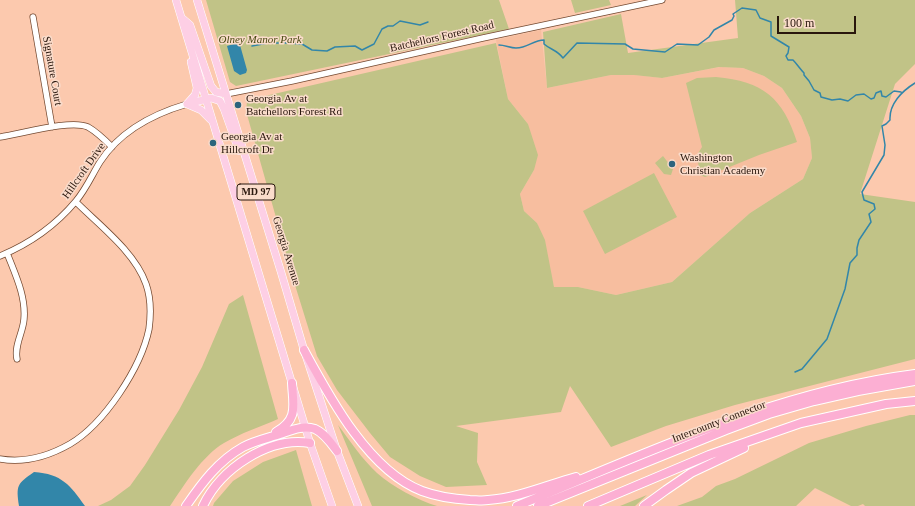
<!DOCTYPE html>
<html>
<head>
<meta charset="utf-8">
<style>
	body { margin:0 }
	#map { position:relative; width:915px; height:506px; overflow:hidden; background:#fcc9ae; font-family:"Times New Roman",serif }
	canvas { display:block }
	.scale { position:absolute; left:777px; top:16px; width:79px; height:18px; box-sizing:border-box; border:2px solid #29170d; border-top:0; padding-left:5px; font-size:12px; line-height:14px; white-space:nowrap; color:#29170d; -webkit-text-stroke:3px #fadccb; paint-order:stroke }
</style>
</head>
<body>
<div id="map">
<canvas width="915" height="506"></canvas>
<div class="scale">100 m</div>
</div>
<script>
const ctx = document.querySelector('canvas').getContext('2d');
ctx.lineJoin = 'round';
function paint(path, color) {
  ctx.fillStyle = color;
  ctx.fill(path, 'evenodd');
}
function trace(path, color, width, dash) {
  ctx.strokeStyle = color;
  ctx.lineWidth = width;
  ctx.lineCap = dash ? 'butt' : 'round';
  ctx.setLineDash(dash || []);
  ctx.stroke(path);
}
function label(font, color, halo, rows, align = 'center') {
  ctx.font = font + ' "Times New Roman",serif';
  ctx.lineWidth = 3;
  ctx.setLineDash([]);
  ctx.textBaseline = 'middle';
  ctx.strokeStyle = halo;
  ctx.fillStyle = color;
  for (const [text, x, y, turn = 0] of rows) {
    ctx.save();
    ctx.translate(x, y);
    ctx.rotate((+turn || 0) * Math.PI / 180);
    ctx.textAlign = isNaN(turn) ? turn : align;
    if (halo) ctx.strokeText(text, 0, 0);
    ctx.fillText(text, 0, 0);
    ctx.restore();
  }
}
const built = new Path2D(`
	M 541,30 L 547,88 L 611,75 L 635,75 L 662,78 L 720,67 L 743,68 L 764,76 L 782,88 L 801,116 L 810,138 L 812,158 L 803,179 L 750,213 L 672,282 L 616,295 L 578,287 L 554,287 L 537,223 L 524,211 L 520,194 L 534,170 L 528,124 L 508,99 L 496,40 Z`);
const green = new Path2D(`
	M 206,0 L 499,0 L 509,29 L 236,86 L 230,82 Z
	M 571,0 L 609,0 L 611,5 L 575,13 Z
	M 735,0 L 915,0 L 915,64 L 895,84 L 860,194 L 915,202 L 915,359 L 735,405 L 666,426 L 611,447 L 570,386 L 561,412 L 456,426 L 478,433 L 477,462 L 487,485 L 446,487 L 420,476 L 390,457 L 370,433 L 337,390 L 317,356 L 295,285 L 246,111 L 247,102 L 252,99 L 496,43 L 508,99 L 528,124 L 538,155 L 534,170 L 520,194 L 524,211 L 537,223 L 545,240 L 554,287 L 578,287 L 616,295 L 672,282 L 750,213 L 803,179 L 812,158 L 810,138 L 801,116 L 782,88 L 764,76 L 743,68 L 719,67 L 662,78 L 634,75 L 611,75 L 547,88 L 543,32 L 621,14 L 628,53 L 738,38 Z
	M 716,77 C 763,81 783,98 797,142 L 759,155 L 705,177 L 700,175 L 697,155 L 702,147 L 686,83 L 697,78 Z
	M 663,156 L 673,169 L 671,175 L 664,174 L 655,163 Z
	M 654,173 L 677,217 L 605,254 L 583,211 Z
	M 243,295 L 278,419 C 260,427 241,433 224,443 C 202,456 184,485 170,506 L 98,506 L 111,500 L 130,486 L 145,465 L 179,410 L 202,367 L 229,304 Z
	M 910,415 L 915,415 L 915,506 L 865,506 L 863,504 L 858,506 L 851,506 L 815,488 L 796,506 L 677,506 L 702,497 L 716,486 L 735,479 L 809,443 L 866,426 Z
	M 338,425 C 350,441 362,459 377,473 C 393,487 417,500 437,506 L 372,506 Z
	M 296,450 L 312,506 L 213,506 L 214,503 L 233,481 L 263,462 Z
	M 647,495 L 635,506 L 620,506 Z`);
const water = new Path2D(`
	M 237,43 L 240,45 L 247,70 L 246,73 L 240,75 L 234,71 L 227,46 Z
	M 34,472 C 62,474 70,485 85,506 L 19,506 C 16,485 17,484 34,472 Z`);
const stream = new Path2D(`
	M 499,45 C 505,45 510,48 516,48 C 528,48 533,40 544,40 L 544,44 C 551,50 557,50 563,58 L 577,43 L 625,44 L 633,49 L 665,52 L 677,44 L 698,45 L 709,37 L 714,30 L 732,20 L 734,16 L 733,14 L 742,8 L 756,10 L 760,18 L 771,22 L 771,36 L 789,47 L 788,53 L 786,56 L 788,60 L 793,60 C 797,64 800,69 804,73 L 804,75 L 809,81 L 814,90 L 820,93 L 821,97 L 832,100 L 840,99 L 848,101 L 856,95 L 864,94 L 871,99 L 874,98 L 876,93 L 881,91 L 882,96 L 886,97 L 894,91 L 901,92
	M 252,46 L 268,43 L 286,43 L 302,44 L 312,50 L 327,51 L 335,47 L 355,46 L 362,50 L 374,44 L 382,29 L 388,26 L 393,26 L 400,21 L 420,25 L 428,22
	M 795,372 L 802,369 L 827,339 L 845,289 L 850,263 L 857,255 L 857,248 L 859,240 L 871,222 L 869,214 L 875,209 L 874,204 L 864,200 L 862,192 L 884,155 L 885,145 L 882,126 L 886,124 L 890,120 C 889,104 902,91 915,83`);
const minor = new Path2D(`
	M 33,17 L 52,127
	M 226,94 L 292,81 L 483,38 L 662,0
	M 0,137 C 21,134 71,119 88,127 C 97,132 105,140 112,147
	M 7,253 C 15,274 26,296 24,319 C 23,333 14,345 17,359
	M 0,256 C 29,244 56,225 76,201 C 86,189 92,175 100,162 C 120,131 153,114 187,104
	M 0,459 C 24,463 49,456 70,444 C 104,424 141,368 149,329 C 151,314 151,298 146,284 C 135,252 99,225 76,202`);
const major = new Path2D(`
	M 176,0 L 310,443 L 332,506
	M 197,0 L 281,272 L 304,350 L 337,451 L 358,506
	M 183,19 L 190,25 L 211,86 L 216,92 L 226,94
	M 187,104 L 211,98 L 220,101 L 224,109 L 239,151
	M 187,104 L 195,95 L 197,88 L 191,62
	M 187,104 L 201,110 L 211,120`);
const highway = new Path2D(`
	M 304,350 C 330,398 369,471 422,491 C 438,497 453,499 470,500 C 476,500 482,501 488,500 C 518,498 547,485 576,477
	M 276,432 C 299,419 293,405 292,383
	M 186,506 C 202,483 218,461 243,447 C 254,441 268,438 280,434 C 292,430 303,425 315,429 C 324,433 331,443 337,451
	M 203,506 C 220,469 269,436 310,443
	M 517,506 C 647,453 774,392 915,374
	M 538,506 L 726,430 L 769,414 L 814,401 L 858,391 L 915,381
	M 588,506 L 709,455 L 801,423 L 886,404 L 915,401
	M 644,506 L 666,490 L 691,473 L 744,448`);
const markers = [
	[238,105,4,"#2b647d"],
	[213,143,4,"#2b647d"],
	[672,164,4,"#2b647d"]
];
const shields = [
	[256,192,38]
];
const shieldNames = [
	["MD 97",256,192]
];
const streetNames = [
	["Batchellors Forest Road",442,37,-13],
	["Signature Court",52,71,80],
	["Hillcroft Drive",84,171,-55],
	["Georgia Avenue",286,251,73],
	["Intercounty Connector",719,422,-21]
];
const parkNames = [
	["Olney Manor Park",260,40]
];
const poiNames = [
	["Georgia Av at",246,99],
	["Batchellors Forest Rd",246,112],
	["Georgia Av at",221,137],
	["Hillcroft Dr",221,150],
	["Washington",680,158],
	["Christian Academy",680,171]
];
paint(built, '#f7be9f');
paint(green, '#c1c387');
paint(water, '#3286a9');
trace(stream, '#3286a9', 1.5);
trace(minor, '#744a32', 7);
trace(major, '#fff', 8);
trace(highway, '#fff', 10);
trace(minor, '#fff', 5.5);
trace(major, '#fdcfe5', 7);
trace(highway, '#fcafd3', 8);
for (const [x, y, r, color] of markers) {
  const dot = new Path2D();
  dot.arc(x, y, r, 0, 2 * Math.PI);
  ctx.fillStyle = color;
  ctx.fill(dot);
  trace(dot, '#fadccb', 1.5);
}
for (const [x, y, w] of shields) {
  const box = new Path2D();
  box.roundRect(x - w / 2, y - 8, w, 16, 3);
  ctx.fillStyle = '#fadccb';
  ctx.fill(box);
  trace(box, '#29170d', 1);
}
label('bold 10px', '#29170d', null, shieldNames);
label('11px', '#29170d', '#fadccb', streetNames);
label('italic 11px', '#4a4b13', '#fadccb', parkNames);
label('11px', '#29170d', '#fadccb', poiNames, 'left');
</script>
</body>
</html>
